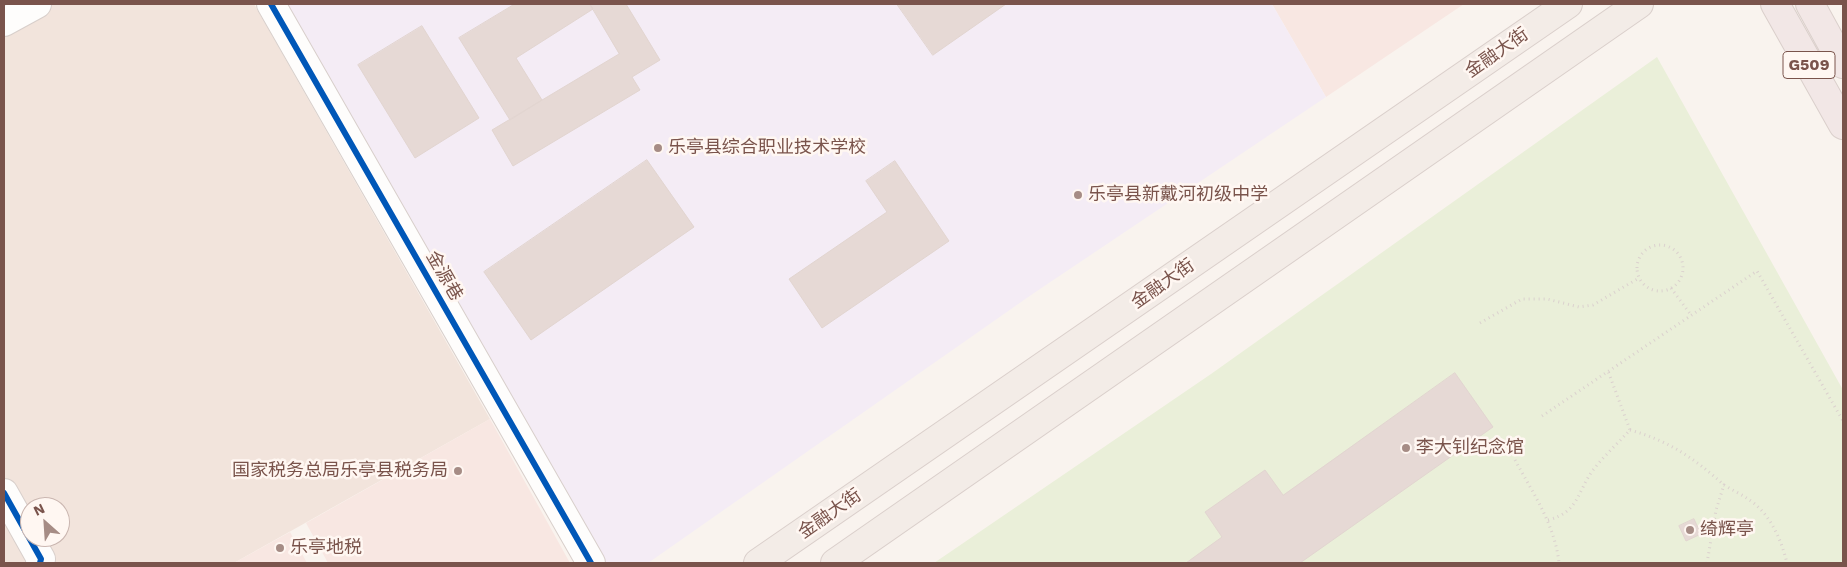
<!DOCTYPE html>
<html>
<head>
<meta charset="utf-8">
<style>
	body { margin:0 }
	#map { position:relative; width:1847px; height:567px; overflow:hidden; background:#f9f3ee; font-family:"Work Sans",sans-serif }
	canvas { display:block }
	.frame { position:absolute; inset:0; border:5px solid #7a544c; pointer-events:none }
	.north { position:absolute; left:20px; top:497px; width:50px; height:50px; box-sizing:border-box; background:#fff7f2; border:1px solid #cab6b0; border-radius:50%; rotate:334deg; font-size:14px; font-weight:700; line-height:20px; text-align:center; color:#7a544c }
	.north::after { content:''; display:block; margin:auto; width:18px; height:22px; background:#a68c85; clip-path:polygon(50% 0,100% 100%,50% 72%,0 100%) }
</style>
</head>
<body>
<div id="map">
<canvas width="1847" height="567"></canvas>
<div class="frame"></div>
<div class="north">N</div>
</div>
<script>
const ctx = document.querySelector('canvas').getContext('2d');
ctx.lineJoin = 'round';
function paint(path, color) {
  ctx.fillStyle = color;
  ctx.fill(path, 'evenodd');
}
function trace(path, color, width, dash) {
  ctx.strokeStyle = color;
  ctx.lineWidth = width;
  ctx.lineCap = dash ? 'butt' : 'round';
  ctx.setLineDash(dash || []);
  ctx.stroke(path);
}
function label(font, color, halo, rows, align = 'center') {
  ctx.font = font + ' "Work Sans","Noto Sans SC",sans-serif';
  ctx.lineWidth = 5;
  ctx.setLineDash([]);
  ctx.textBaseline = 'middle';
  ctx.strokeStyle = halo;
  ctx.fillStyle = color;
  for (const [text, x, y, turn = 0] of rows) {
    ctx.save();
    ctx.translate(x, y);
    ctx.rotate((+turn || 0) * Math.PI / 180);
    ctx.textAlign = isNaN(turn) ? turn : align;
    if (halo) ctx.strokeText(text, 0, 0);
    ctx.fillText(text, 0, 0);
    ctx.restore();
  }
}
const residential = new Path2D(`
	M 4,4 L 254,4 L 490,419 L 234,563 L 4,563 ZM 30,507 L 60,507 L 60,537 L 30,537 Z`);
const commercial = new Path2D(`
	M 1272,4 L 1464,4 L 1326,97 Z
	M 490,419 L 570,563 L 328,563 L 306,523 Z
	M 290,532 L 307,563 L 234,563 Z`);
const education = new Path2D(`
	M 285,4 L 1272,4 L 1326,97 L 1034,293 L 648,563 L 604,563 Z`);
const green = new Path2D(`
	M 1657,57 L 1843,390 L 1843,563 L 934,563 L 1211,374 Z`);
const building = new Path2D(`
	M 515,4 L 590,4 L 593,9 L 516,58 L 542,100 L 510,120 L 459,38 Z
	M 590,4 L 626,4 L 660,60 L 632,77 L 640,90 L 513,166 L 492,130 L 619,54 Z
	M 897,4 L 1006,4 L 933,55 Z
	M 422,26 L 479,118 L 415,158 L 358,65 Z
	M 647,160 L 694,227 L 531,340 L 484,272 Z
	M 895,161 L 949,241 L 822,328 L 789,279 L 887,212 L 866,181 Z
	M 1455,373 L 1493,427 L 1300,563 L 1186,563 L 1222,537 L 1205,512 L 1265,470 L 1283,495 Z
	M 1694,519 L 1701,534 L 1686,541 L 1679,526 Z`);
const path = new Path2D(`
	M1637 268a23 23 0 1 1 46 0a23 23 0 1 1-46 0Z
	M 1671,288 L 1691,315
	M 1480,323 L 1522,299 L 1547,299 L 1579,307 L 1593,305 L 1639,278
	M 1542,416 L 1757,271 L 1843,421
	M 1630,430 C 1669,441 1694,458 1724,485
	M 1515,460 C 1533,493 1555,525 1559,563
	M 1548,520 C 1579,512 1577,492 1593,470 C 1604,456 1618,443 1630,430 L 1608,371
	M 1707,563 L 1716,510 L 1724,485 C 1732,490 1741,494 1748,499 C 1770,513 1781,539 1787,563`);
const minor = new Path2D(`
	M 271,4 L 591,563
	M 4,22 L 37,4
	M 4,493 L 41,559 L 40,563`);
const major = new Path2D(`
	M 758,563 L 1568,4
	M 835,563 L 1639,4`);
const highway = new Path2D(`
	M 1775,4 L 1843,125
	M 1810,4 L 1843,64`);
const cycleway = new Path2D(`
	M 271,4 L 591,563
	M 4,493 L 41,559 L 40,563`);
const markers = [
	[658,148,5,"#a68c85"],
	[1078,195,5,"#a68c85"],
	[1406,448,5,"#a68c85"],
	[458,471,5,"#a68c85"],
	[1690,530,5,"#a68c85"],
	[280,548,5,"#a68c85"]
];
const shields = [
	[1809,65,52]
];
const shieldNames = [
	["G509",1809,65]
];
const streetNames = [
	["金融大街",1497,53,-35],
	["金源巷",444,276,60],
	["金融大街",1163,284,-35],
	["金融大街",830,514,-35]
];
const poiNames = [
	["乐亭县综合职业技术学校",668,148],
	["乐亭县新戴河初级中学",1088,195],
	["李大钊纪念馆",1416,448],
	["国家税务总局乐亭县税务局",448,471,"right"],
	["绮辉亭",1700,530],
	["乐亭地税",290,548]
];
paint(residential, '#f2e4dc');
paint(commercial, '#f8e7e2');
paint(education, '#f4ecf5');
paint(green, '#eaefd9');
paint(building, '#e6d9d5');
trace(building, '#e2d5d0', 1);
trace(minor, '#d8cfcb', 30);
trace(major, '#dacfcb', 30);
trace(highway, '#dacfcb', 30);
trace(path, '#dbd1ce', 3, [1, 4]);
trace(minor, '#fefdfc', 28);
trace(major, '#f3ece7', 28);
trace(highway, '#f2e7e6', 28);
trace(cycleway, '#0057b8', 6);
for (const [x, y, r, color] of markers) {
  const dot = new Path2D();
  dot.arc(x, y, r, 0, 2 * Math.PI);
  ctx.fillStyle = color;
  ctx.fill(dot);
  trace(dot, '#fff7f2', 2);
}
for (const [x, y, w] of shields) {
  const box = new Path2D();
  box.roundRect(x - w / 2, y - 13.5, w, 27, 4);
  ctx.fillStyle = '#fff7f2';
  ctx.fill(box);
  trace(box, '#7a544c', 1);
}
label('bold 16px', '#7a544c', null, shieldNames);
label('18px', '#7a544c', '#fff7f2', streetNames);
label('18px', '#7a544c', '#fff7f2', poiNames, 'left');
</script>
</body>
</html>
